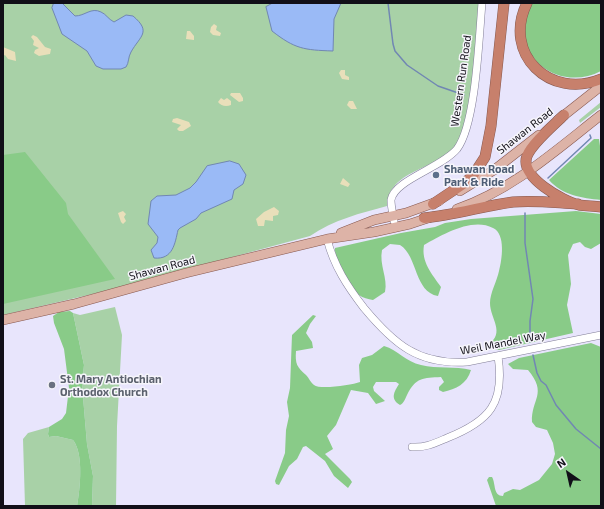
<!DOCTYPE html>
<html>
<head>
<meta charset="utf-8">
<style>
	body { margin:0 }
	#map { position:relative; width:604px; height:509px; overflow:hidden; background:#e8e5fc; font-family:"Exo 2",sans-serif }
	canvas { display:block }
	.frame { position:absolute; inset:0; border:4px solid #110f18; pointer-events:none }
	.north { position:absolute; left:548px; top:453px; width:40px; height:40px; -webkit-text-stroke:3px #f6f5fb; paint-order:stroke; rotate:326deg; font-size:11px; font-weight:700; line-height:16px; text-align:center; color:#110f18 }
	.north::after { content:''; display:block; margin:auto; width:14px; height:18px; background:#110f18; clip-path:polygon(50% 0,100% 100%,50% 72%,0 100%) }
</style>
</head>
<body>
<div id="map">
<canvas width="604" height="509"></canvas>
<div class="frame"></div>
<div class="north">N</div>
</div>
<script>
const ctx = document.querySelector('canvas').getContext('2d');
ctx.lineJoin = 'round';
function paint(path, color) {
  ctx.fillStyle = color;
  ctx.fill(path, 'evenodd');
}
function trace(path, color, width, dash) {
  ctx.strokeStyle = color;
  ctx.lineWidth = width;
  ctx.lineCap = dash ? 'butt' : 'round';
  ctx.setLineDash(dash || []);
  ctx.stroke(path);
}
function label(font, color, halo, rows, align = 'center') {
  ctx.font = font + ' "Exo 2",sans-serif';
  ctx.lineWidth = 3;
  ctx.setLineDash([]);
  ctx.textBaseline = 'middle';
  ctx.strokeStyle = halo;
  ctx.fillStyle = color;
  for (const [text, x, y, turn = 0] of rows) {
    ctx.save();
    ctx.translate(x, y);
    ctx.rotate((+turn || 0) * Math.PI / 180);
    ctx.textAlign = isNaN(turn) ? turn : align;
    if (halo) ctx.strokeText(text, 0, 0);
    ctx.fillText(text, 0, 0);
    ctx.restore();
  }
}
const green = new Path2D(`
	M 3,3 L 479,3 C 476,37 474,121 455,146 C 436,171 389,169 387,206 C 361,213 333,220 310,236 L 114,289 L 3,315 Z
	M 601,102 L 601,107 L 580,123 L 579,120 Z
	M 115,307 L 122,335 L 117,426 L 116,506 L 92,506 L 93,476 L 87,444 L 82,385 L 84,365 L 73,313 L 80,315 Z
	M 49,427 L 48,434 L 49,437 L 56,436 L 73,440 C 84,454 80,489 77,506 L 25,506 L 23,439 L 28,433 Z`);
const forest = new Path2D(`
	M 530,3 L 601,3 L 601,71 C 569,88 528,71 524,33 C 523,24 528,12 530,3 Z
	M 594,139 L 599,139 L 601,153 L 601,200 C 582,198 562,195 549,180 Z
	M 25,152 L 66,203 L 68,214 L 115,279 L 3,304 L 3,155 Z
	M 576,211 L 601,214 L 601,243 L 591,249 L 585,247 L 580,242 L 573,244 L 568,255 L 571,284 L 567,305 L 573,333 L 499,350 L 489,348 L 488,345 C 506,332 490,319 490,303 C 490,293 497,281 499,271 C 502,260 506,234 493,228 C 472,217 442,235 424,245 C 421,262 432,274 441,287 L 438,296 C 414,292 418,256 400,245 L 390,244 L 382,250 C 379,265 388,278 385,292 L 373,300 C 368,299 363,298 359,295 C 349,287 334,260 335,248 L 401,233 L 435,227 L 445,223 L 471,219 Z
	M 70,311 L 73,313 L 84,365 L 82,385 L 87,444 L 93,476 L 92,506 L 77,506 C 80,489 84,454 73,440 L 56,436 L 49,437 L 48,434 L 49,427 L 62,419 L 66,413 L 69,388 L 64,349 L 54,323 L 53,316 L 59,312 Z
	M 313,315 L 316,316 L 310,324 L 306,333 L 312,342 L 313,348 L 296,351 C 295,364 297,367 306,375 C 309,378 311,383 314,385 C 320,390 352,385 360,382 L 359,365 L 362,358 L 372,355 L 384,346 C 398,350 406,362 421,365 C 437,369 455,366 471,370 C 467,384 456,389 443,392 L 439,390 L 439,387 L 444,382 L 441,377 C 423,378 416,377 407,395 C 405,399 404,403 400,405 C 390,399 394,392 399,384 L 396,382 L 376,382 L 373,387 L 374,391 L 385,401 L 376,404 L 368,393 L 351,390 L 336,425 L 327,436 L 333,449 L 325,454 L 350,479 L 352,482 L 348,488 L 334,476 L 325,461 L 306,446 L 303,447 L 297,459 L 289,466 L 279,485 L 276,484 L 275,481 L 285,453 L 286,430 L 289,416 L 287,402 L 290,388 L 292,335 Z
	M 591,343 L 601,347 L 601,506 L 496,506 L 487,480 L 489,477 L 492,477 C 496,484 493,496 503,496 L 504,493 L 513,489 L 520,490 L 539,480 L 552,464 L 555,454 L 553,443 L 547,430 L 536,427 L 532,422 C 531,399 548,394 528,370 L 513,369 L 508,364 L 519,358 Z`);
const sand = new Path2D(`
	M 214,24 L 217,26 L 216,30 L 221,33 L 220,36 L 213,35 L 210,32 L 211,27 Z
	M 187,31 L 190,31 L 194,36 L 194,40 L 186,39 Z
	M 33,35 L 37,37 L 45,47 L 51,49 L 50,54 L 39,56 L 34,53 L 35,50 L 39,48 L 33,45 L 34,41 L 31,37 Z
	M 3,47 L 15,52 L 16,61 L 8,59 L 5,55 L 3,56 Z
	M 341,70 L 345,70 L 345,75 L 349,77 L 349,80 L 342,79 L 339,73 Z
	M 231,93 L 240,93 L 243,98 L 243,101 L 239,102 L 230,95 Z
	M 221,98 L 224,100 L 227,98 L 231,101 L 231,105 C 226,107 221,106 218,102 Z
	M 349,101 L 353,101 L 357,109 L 351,109 L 347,105 Z
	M 177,118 L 189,122 L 191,126 L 183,131 L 179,131 L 177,129 L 181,125 L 172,122 L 173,119 Z
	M 343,178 L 350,184 L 348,187 L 340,184 Z
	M 274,207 L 279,211 L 278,215 L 273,216 L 273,221 L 265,220 L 264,226 L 258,226 L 256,219 L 264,212 Z
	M 123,211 L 126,214 L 124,217 L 126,221 L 123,224 L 121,222 L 118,213 Z`);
const water = new Path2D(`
	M 54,3 L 62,3 L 75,16 C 85,16 91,7 101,12 C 106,14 108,19 114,22 L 126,15 L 133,16 C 152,32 140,36 131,52 C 128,57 129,63 126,67 L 121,69 L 103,69 L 96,66 L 87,51 L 62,34 L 52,8 Z
	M 273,3 L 341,3 L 334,19 L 333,51 C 304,50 295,49 272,31 L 266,7 Z
	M 230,161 L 239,164 L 246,175 L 243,184 L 234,190 L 232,199 L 201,213 L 196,219 L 180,228 L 178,230 C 175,243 173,260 154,258 L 151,250 L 157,243 L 158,237 L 148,224 L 151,201 L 157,196 L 176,195 L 190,188 L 196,182 L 207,166 Z`);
const stream = new Path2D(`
	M 388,3 L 393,44 L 395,51 L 407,65 L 438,86 L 464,95
	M 548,178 L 591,138 L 590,135
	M 525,213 L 525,243 L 533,299 L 530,321 L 530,342
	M 533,355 L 537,373 L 541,381 L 546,385 L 556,405 L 576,429 L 601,449`);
const minor = new Path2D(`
	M 394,221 C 393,214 391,207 391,200 C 394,180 441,168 457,149 C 476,124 479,37 482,3
	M 327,239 C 334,266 347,286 364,308 C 394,344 418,365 467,362 L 601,335
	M 412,447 C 425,448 435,443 447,438 C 490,421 505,403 498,356`);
const major = new Path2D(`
	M 558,120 L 601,86
	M 460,191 L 494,170 L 539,135
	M 457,209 C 512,190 555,151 601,115
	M 341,233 L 374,220 L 406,213 L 439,201
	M 3,320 L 74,304 L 186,273 L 327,239 L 374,232 L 410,224 L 431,217`);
const highway = new Path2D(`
	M 527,3 C 502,54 550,100 601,79
	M 564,115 C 554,125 532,143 527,156 C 519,177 563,201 579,205 C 586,206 594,206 601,207
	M 433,204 L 466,182 L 474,174 L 485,157 L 491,126 L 504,3
	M 424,218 C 455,215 483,206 513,202 C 535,200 557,203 578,204`);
const markers = [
	[436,175,4,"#5c6f8a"],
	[52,385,4,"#6b7280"]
];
const streetNames = [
	["Western Run Road",461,81,-82],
	["Shawan Road",525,131,-38],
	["Shawan Road",162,268,-15],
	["Weil Mandel Way",503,343,-11]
];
const serviceNames = [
	["Shawan Road",444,169],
	["Park & Ride",444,182]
];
const worshipNames = [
	["St. Mary Antiochian",60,379],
	["Orthodox Church",60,392]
];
paint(green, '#a8d1a7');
paint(forest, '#89cb88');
paint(sand, '#e9dfba');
paint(water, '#9abaf6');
trace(water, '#7187b3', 1);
trace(stream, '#7187b3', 1.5);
trace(minor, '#817d97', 8);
trace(major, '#87584f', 10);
trace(highway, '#87584f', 11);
trace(minor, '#fff', 7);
trace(major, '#ddb3a7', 9);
trace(highway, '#c7806c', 10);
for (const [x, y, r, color] of markers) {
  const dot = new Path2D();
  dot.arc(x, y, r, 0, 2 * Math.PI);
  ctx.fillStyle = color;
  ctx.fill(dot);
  trace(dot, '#f6f5fb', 1.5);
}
label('11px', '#110f18', '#f6f5fb', streetNames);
label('bold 11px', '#4e5e75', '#f6f5fb', serviceNames, 'left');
label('bold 11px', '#5b616d', '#f6f5fb', worshipNames, 'left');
</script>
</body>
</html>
